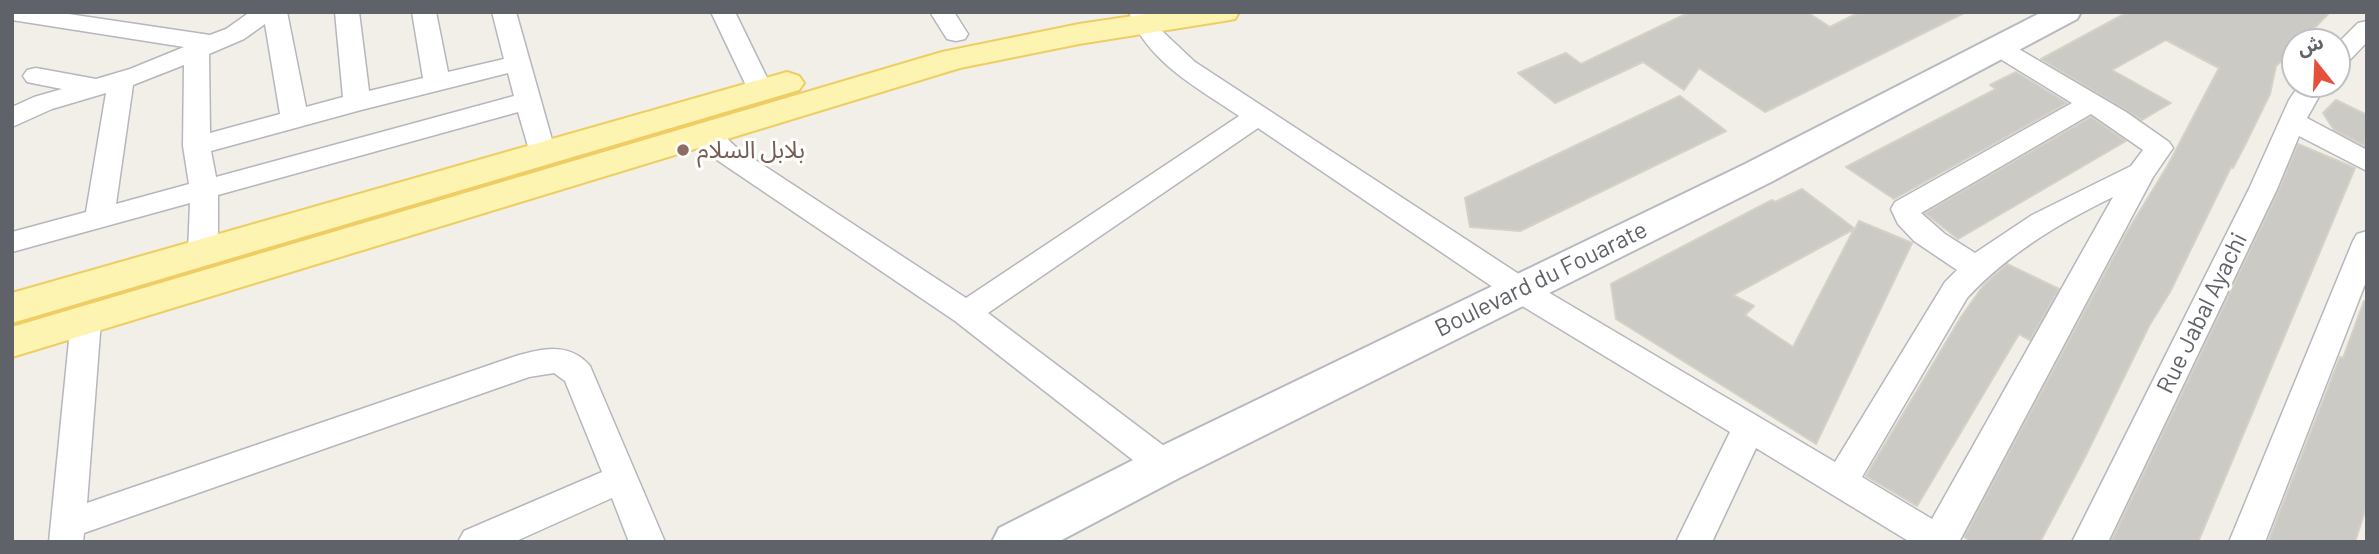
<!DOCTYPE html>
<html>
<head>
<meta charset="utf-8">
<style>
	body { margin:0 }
	#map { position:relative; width:2379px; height:554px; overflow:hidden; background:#f1efe8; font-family:Barlow,"Noto Sans Arabic",sans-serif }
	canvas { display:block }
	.frame { position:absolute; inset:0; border:14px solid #5f6268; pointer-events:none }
	.north { position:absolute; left:2281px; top:28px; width:70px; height:70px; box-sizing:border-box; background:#fff; border:2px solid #bfc0c3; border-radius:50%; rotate:342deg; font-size:19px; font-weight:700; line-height:28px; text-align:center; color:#5f6268 }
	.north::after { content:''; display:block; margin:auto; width:24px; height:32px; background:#e5503a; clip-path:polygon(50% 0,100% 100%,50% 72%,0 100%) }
</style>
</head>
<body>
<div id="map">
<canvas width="2379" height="554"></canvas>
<div class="frame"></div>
<div class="north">ش</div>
</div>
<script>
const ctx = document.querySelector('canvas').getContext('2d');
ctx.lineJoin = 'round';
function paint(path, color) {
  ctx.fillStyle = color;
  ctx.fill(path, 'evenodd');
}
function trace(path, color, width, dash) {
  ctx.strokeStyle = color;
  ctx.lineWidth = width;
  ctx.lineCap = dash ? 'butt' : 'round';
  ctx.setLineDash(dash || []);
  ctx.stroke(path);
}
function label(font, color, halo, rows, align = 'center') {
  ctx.font = font + ' Barlow,"Noto Sans Arabic",sans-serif';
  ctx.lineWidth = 6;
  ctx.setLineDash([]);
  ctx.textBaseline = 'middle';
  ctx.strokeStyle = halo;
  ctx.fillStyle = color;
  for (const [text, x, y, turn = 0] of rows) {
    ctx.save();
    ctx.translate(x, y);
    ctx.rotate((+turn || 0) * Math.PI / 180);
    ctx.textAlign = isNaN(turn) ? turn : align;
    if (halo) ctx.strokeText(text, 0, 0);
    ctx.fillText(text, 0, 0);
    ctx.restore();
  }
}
const building = new Path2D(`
	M 1690,12 L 1807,12 L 1830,27 L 1860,12 L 1966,12 L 1765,112 L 1699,68 L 1684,90 L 1643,62 L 1555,103 L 1518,73 L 1566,53 L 1581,64 Z
	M 2128,12 L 2330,12 L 2301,42 L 2295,42 L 2295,48 L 2276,66 L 2270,94 L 2245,145 L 2233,168 L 2231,167 L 2170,292 L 2149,326 L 2085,457 L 2040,542 L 1972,542 L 1964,537 L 2127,232 L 2168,165 L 2219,68 L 2166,40 L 2112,70 L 2171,103 L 2142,120 L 2041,59 Z
	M 2016,72 L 2067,103 L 1894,199 L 1846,167 L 1996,89 L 1990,85 Z
	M 1680,96 L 1726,131 L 1520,231 L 1470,227 L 1465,198 Z
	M 2336,100 L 2367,115 L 2365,146 L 2334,130 L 2323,113 Z
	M 2091,117 L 2126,141 L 1958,239 L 1925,213 Z
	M 2298,144 L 2355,168 L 2198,542 L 2111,542 L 2279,190 Z
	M 1802,189 L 1855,229 L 1859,221 L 1912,243 L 1816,444 L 1616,319 L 1611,284 L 1772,200 L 1775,202 ZM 1854,229 L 1793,347 L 1745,315 L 1754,306 L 1733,295 Z
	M 2007,264 L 2059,289 L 2030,340 L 2019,334 L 1917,506 L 1866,476 L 1961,317 L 1983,286 Z
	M 2364,301 L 2367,301 L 2367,505 L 2355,542 L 2268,542 L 2340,357 L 2343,358 Z`);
const street = new Path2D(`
	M 12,12 L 55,12 L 210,35 L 226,29 L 250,12 L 287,12 L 306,107 L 343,97 L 335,12 L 359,12 L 369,91 L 423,78 L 412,12 L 436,12 L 448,72 L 504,59 L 492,12 L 516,12 L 556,154 L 552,160 L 542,163 L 532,160 L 518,112 L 218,195 L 218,253 L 213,260 L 203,264 L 193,260 L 188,253 L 190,203 L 12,252 L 12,232 L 86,212 L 106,93 L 52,109 L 12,127 L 12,107 L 34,97 L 62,89 L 27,82 L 23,76 L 27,70 L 36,68 L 96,79 L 130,69 L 184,47 L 12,20 ZM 265,24 L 280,114 L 210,133 L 209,54 L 244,39 ZM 184,65 L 183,146 L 189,184 L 116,204 L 133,85 ZM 508,73 L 514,96 L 216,177 L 211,151 L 361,110 Z
	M 711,12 L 735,12 L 773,90 L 769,96 L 760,98 L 751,96 Z
	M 930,12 L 954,12 L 968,34 L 965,39 L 956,41 L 947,39 Z
	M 1129,12 L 1153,12 L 1162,31 L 1195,62 L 1531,282 L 1835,462 L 1945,282 L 1957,270 L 1914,241 L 1898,224 L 1891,209 L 1895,202 L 2072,103 L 1989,52 L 1986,47 L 1989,42 L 1998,39 L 2007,42 L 2126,112 L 2169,142 L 2173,148 L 2153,177 L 1959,542 L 1910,542 L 1756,448 L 1712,542 L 1676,542 L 1730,432 L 1509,298 L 1258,128 L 988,313 L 1176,455 L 1181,465 L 1176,475 L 1164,479 L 1152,475 L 955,321 L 717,160 L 693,135 L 697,129 C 715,124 724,136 737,148 L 966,298 L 1239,116 C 1198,88 1147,62 1129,12 ZM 2091,114 L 2143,150 L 2131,166 L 2032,215 L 1975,253 L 1945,234 L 1921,213 ZM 2113,197 L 1932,519 L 1862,477 L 1967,298 C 2009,253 2058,224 2113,197 Z
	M 2367,21 L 2367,42 L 2346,64 L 2337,66 L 2337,44 L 2358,23 Z
	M 2300,84 L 2326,84 L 2307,118 L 2367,150 L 2367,171 L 2299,136 L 2277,189 L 2108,542 L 2072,542 L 2249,189 L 2289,100 Z
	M 2367,231 L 2367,279 L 2265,542 L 2229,542 L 2353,241 L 2357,234 Z
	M 86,308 L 97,312 L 101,320 L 87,503 L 513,357 C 540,349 569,341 590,366 L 665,542 L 629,542 L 612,498 L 514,542 L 458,542 L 464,531 L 602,472 L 565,381 L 554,373 L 529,377 L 84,533 L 83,542 L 49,542 L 71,320 L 75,312 Z`);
const secondary = new Path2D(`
	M 2042,12 L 2081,12 L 2077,19 L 1771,182 L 1179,478 L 1058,542 L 992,542 L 999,528 L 1149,452 L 1745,164 Z`);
const primary = new Path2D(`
	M 1160,12 L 1239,12 L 1235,19 L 1224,21 L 1079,44 L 960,68 L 12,357 L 12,327 L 942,52 L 1079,24 Z
	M 787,72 L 799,76 L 804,83 L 799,90 L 12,323 L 12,293 Z`);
const markers = [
	[683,150,7,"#8d6e63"]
];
const educationNames = [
	["بلابل السلام",697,150]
];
const streetNames = [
	["Boulevard du Fouarate",1541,279,-26],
	["Rue Jabal Ayachi",2202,313,-64]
];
paint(building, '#cccac5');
trace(building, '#d5d1c6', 2);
trace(street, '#b5b7bc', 3);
trace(secondary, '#b6b9bf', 4);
trace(primary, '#eece64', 4);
paint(street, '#fff');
paint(secondary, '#fff');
paint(primary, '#fdf4b1');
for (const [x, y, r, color] of markers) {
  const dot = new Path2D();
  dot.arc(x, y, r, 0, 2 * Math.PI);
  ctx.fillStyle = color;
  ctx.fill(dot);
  trace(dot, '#fff', 2.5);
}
label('24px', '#785e54', '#fff', educationNames, 'left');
label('24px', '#5f6268', '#fff', streetNames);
</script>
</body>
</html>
